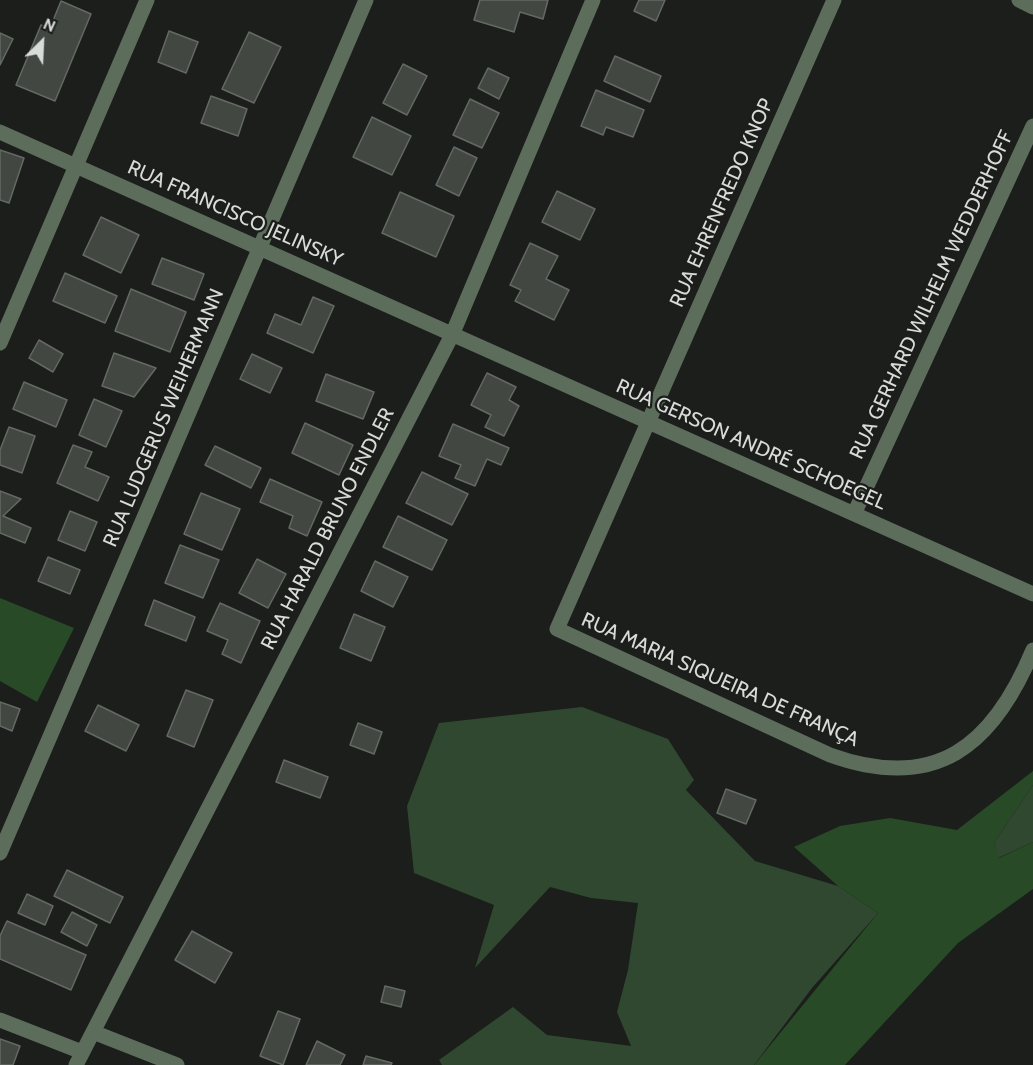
<!DOCTYPE html>
<html>
<head>
<meta charset="utf-8">
<style>
	body { margin:0 }
	#map { position:relative; width:1033px; height:1065px; overflow:hidden; background:#1b1e1a; font-family:Cabin,sans-serif }
	canvas { display:block }
	.north { position:absolute; left:12px; top:12px; width:60px; height:60px; -webkit-text-stroke:4px #1b1e1a; paint-order:stroke; rotate:24deg; font-size:16px; font-weight:700; line-height:24px; text-align:center; color:#d8dbd8 }
	.north::after { content:''; display:block; margin:auto; width:21px; height:27px; background:#d8dbd8; clip-path:polygon(50% 0,100% 100%,50% 72%,0 100%) }
</style>
</head>
<body>
<div id="map">
<canvas width="1033" height="1065"></canvas>
<div class="north">N</div>
</div>
<script>
const ctx = document.querySelector('canvas').getContext('2d');
ctx.lineJoin = 'round';
function paint(path, color) {
  ctx.fillStyle = color;
  ctx.fill(path, 'evenodd');
}
function trace(path, color, width, dash) {
  ctx.strokeStyle = color;
  ctx.lineWidth = width;
  ctx.lineCap = dash ? 'butt' : 'round';
  ctx.setLineDash(dash || []);
  ctx.stroke(path);
}
function label(font, color, halo, rows, align = 'center') {
  ctx.font = font + ' Cabin,sans-serif';
  ctx.lineWidth = 4.5;
  ctx.setLineDash([]);
  ctx.textBaseline = 'middle';
  ctx.strokeStyle = halo;
  ctx.fillStyle = color;
  for (const [text, x, y, turn = 0] of rows) {
    ctx.save();
    ctx.translate(x, y);
    ctx.rotate((+turn || 0) * Math.PI / 180);
    ctx.textAlign = isNaN(turn) ? turn : align;
    if (halo) ctx.strokeText(text, 0, 0);
    ctx.fillText(text, 0, 0);
    ctx.restore();
  }
}
const green = new Path2D(`
	M 582,707 L 668,739 L 694,780 L 686,790 L 755,861 L 838,886 L 878,913 L 812,988 L 754,1065 L 442,1065 L 439,1060 L 513,1007 L 547,1035 L 631,1046 L 617,1012 L 628,970 L 638,903 L 591,898 L 550,887 L 475,968 L 494,905 L 414,873 L 407,806 L 439,723 Z
	M 1033,785 L 1033,842 L 998,858 L 994,843 Z`);
const forest = new Path2D(`
	M 0,598 L 74,628 L 37,702 L 0,681 Z
	M 1033,771 L 1033,785 L 994,843 L 999,858 L 1033,842 L 1033,889 L 958,943 L 845,1065 L 754,1065 L 878,913 L 838,886 L 794,847 L 840,826 L 890,818 L 957,830 Z`);
const building = new Path2D(`
	M 480,0 L 548,0 L 543,19 L 520,12 L 514,32 L 474,20 Z
	M 639,0 L 665,0 L 656,21 L 634,11 Z
	M 61,1 L 91,14 L 55,101 L 16,85 L 41,25 L 50,28 Z
	M 169,31 L 198,42 L 186,73 L 158,62 Z
	M 249,32 L 281,47 L 254,103 L 222,89 Z
	M 0,33 L 13,39 L 0,65 Z
	M 615,56 L 661,76 L 650,102 L 604,81 Z
	M 403,64 L 427,76 L 407,115 L 383,103 Z
	M 488,68 L 509,78 L 499,99 L 478,88 Z
	M 596,90 L 644,110 L 633,137 L 606,127 L 603,135 L 581,126 Z
	M 211,96 L 247,109 L 238,136 L 201,123 Z
	M 470,99 L 499,113 L 482,148 L 453,135 Z
	M 372,117 L 411,136 L 392,175 L 353,157 Z
	M 454,147 L 477,158 L 459,196 L 436,185 Z
	M 0,150 L 24,158 L 9,203 L 0,200 Z
	M 557,191 L 595,209 L 580,240 L 542,222 Z
	M 400,192 L 454,216 L 436,257 L 382,233 Z
	M 101,217 L 139,235 L 121,273 L 83,255 Z
	M 530,243 L 558,256 L 546,279 L 569,290 L 554,320 L 515,301 L 521,290 L 510,285 Z
	M 162,258 L 204,274 L 194,300 L 152,284 Z
	M 65,273 L 117,296 L 105,323 L 53,301 Z
	M 131,289 L 186,312 L 170,352 L 115,331 Z
	M 313,297 L 334,306 L 313,353 L 267,333 L 275,314 L 301,325 Z
	M 39,340 L 63,354 L 53,372 L 29,358 Z
	M 114,353 L 156,368 L 134,397 L 102,386 Z
	M 252,354 L 282,368 L 270,393 L 240,379 Z
	M 487,373 L 516,387 L 509,400 L 519,406 L 504,436 L 485,427 L 491,415 L 471,405 Z
	M 326,374 L 374,392 L 363,419 L 316,401 Z
	M 24,382 L 67,400 L 56,427 L 13,409 Z
	M 94,399 L 122,411 L 106,447 L 79,435 Z
	M 305,423 L 353,445 L 339,475 L 292,453 Z
	M 453,424 L 509,448 L 501,465 L 487,459 L 475,486 L 455,478 L 461,465 L 439,456 Z
	M 9,427 L 35,436 L 22,473 L 0,465 L 0,450 Z
	M 73,445 L 92,452 L 85,467 L 109,477 L 98,501 L 57,483 Z
	M 215,446 L 261,468 L 251,488 L 205,465 Z
	M 422,472 L 468,494 L 452,525 L 406,503 Z
	M 270,479 L 322,502 L 307,536 L 289,528 L 293,516 L 260,502 Z
	M 0,491 L 21,499 L 3,516 L 31,528 L 25,543 L 0,533 Z
	M 201,493 L 240,509 L 222,550 L 184,534 Z
	M 70,511 L 97,522 L 85,551 L 58,540 Z
	M 398,516 L 447,540 L 432,570 L 383,547 Z
	M 180,545 L 219,560 L 203,598 L 165,583 Z
	M 48,557 L 80,570 L 70,594 L 38,581 Z
	M 257,559 L 286,574 L 268,608 L 239,593 Z
	M 375,561 L 408,577 L 393,607 L 361,591 Z
	M 154,600 L 195,617 L 186,641 L 145,625 Z
	M 220,603 L 260,621 L 241,663 L 222,654 L 228,640 L 207,631 Z
	M 354,614 L 385,627 L 371,661 L 340,648 Z
	M 186,690 L 213,700 L 194,747 L 167,736 Z
	M 0,702 L 20,709 L 12,731 L 0,726 Z
	M 98,705 L 139,725 L 126,751 L 85,731 Z
	M 358,723 L 382,732 L 374,754 L 350,745 Z
	M 284,760 L 328,777 L 320,798 L 276,782 Z
	M 726,789 L 756,800 L 746,824 L 717,813 Z
	M 67,870 L 123,897 L 110,923 L 54,896 Z
	M 27,894 L 53,906 L 45,925 L 18,913 Z
	M 72,912 L 97,925 L 87,946 L 61,932 Z
	M 7,921 L 86,955 L 71,990 L 0,959 L 0,936 Z
	M 192,931 L 232,953 L 215,983 L 175,960 Z
	M 385,986 L 405,991 L 401,1007 L 381,1002 Z
	M 278,1011 L 300,1019 L 283,1065 L 260,1056 Z
	M 0,1039 L 20,1046 L 13,1065 L 0,1065 Z
	M 317,1041 L 345,1055 L 340,1065 L 306,1065 Z
	M 366,1056 L 392,1063 L 391,1065 L 363,1065 Z`);
const minor = new Path2D(`
	M 834,0 L 557,629 L 830,755 C 936,793 993,746 1033,650
	M 1019,0 L 1033,7
	M 0,132 L 1033,594
	M 0,343 L 147,0
	M 854,514 L 1033,126
	M 0,853 L 366,0
	M 0,1020 L 82,1052
	M 93,1032 L 177,1065
	M 76,1065 L 452,335 L 593,0`);
const streetNames = [
	["RUA EHRENFREDO KNOP",722,203,-66],
	["RUA FRANCISCO JELINSKY",235,214,24],
	["RUA GERHARD WILHELM WEDDERHOFF",932,295,-65],
	["RUA LUDGERUS WEIHERMANN",164,418,-67],
	["RUA GERSON ANDRÉ SCHOEGEL",751,445,24],
	["RUA HARALD BRUNO ENDLER",328,529,-63],
	["RUA MARIA SIQUEIRA DE FRANÇA",720,680,24]
];
paint(green, '#30482f');
paint(forest, '#284a27');
paint(building, '#424742');
trace(building, '#646964', 1.5);
trace(minor, '#5d6d5c', 15);
label('20px', '#d8dbd8', '#1b1e1a', streetNames);
</script>
</body>
</html>
